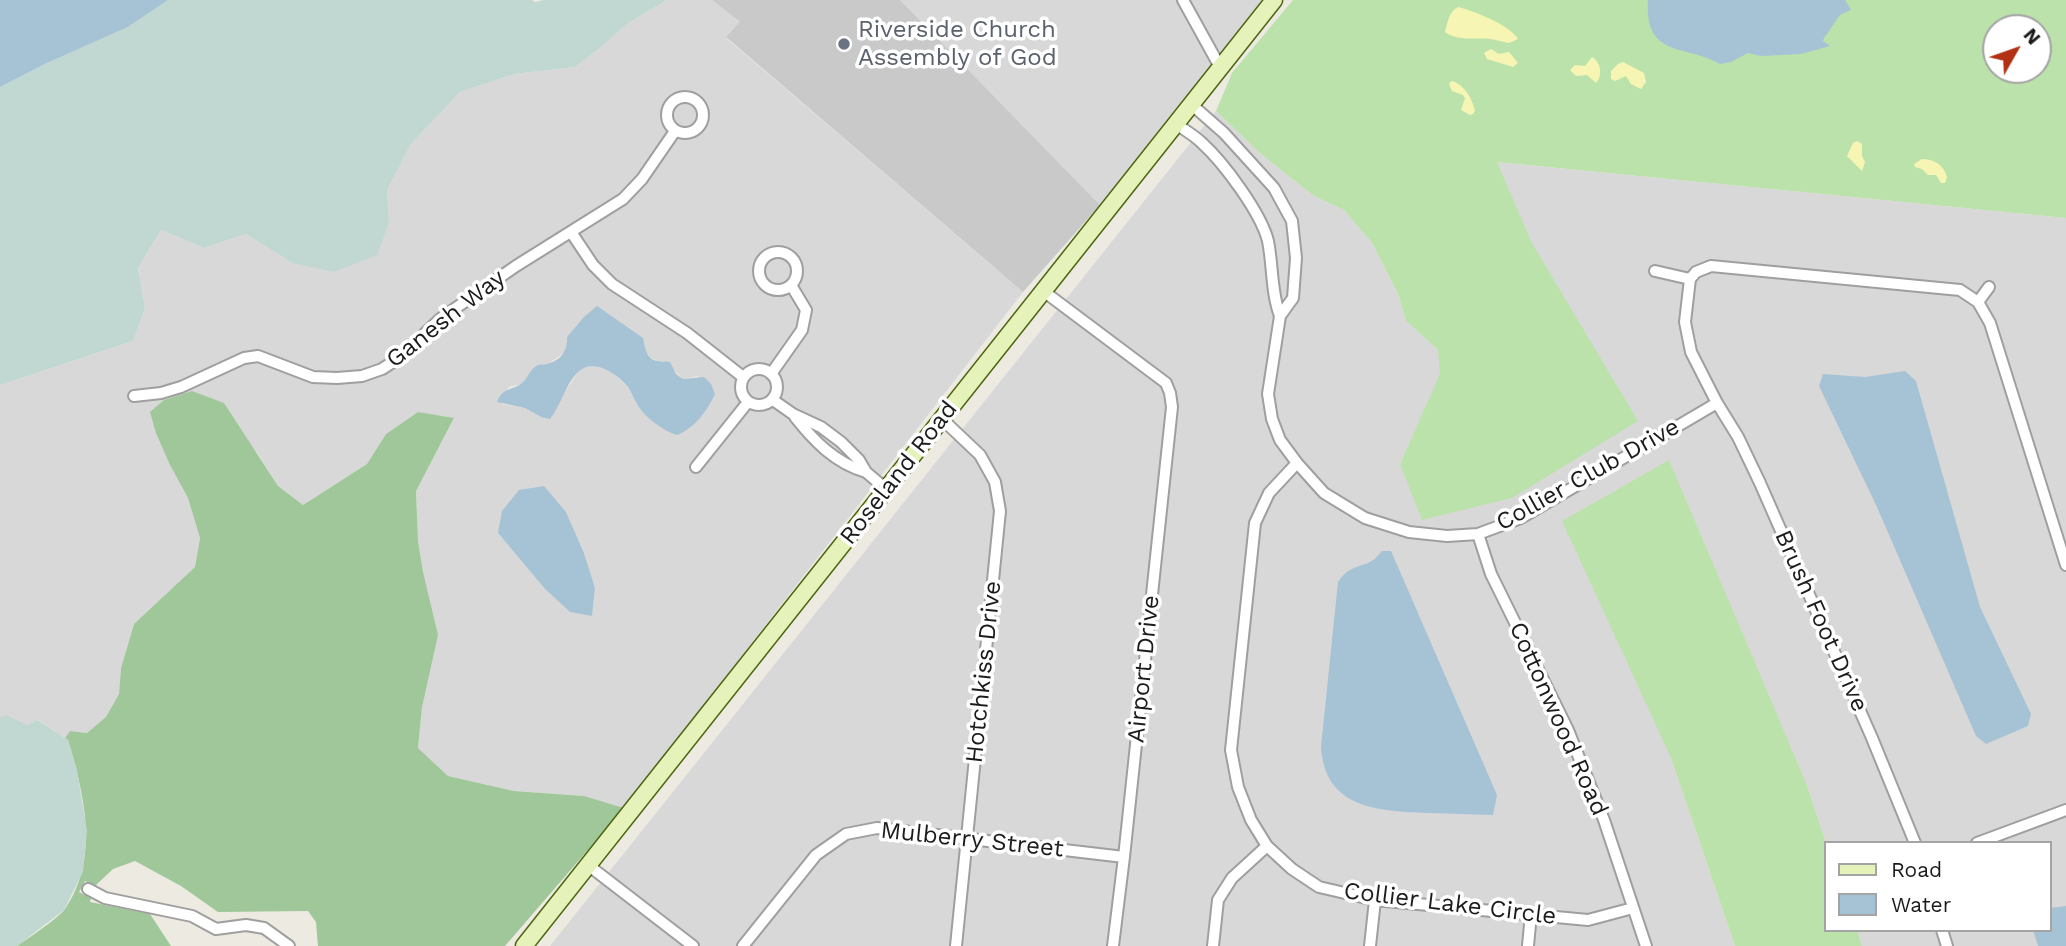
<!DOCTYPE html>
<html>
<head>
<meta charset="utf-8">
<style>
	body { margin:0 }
	#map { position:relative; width:2066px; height:946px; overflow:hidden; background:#eceae1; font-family:"Work Sans",sans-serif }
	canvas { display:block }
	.legend { position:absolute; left:1824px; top:841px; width:228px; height:91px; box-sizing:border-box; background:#fff; border:2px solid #a4a4a4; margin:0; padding:9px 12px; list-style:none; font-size:21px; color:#1b1b1b }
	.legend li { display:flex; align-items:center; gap:14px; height:35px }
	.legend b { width:35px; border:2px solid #a4a4a4 }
	.north { position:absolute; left:1982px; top:14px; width:70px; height:70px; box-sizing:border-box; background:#fff; border:2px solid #a4a4a4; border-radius:50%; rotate:50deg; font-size:19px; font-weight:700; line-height:28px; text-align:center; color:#1b1b1b }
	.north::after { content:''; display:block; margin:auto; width:24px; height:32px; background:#b23014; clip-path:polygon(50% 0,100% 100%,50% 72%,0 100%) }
</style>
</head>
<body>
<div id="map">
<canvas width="2066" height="946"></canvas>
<ul class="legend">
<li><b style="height:9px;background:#e5f2b9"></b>Road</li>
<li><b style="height:19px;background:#a6c2d5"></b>Water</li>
</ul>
<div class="north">N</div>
</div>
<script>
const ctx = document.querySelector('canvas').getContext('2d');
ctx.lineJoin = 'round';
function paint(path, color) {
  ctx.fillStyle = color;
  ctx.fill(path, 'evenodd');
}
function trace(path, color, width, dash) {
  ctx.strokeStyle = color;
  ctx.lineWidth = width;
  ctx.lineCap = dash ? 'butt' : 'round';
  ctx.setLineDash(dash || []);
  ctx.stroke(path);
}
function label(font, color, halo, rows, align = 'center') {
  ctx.font = font + ' "Work Sans",sans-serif';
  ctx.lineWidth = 7;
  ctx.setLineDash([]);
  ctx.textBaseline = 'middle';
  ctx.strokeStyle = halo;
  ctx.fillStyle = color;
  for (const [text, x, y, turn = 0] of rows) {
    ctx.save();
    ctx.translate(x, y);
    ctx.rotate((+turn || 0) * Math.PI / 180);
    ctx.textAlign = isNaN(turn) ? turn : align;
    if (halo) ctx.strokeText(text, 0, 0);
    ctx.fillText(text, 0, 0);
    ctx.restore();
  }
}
const residential = new Path2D(`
	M 667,0 L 712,0 L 741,23 L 726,38 L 1023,292 L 624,808 L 584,796 L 514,791 L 448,776 L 418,748 L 422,707 L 423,572 L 418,541 L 416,490 L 454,419 L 418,412 L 386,434 L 367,464 L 303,505 L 278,486 L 256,451 L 170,465 L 188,498 L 200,538 L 195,567 L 134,624 L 121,668 L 119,694 L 106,718 L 87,733 L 70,731 L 65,738 L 39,720 L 27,725 L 0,718 L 0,385 L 133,341 L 145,309 L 138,268 L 161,230 L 204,248 L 246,234 L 292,263 L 389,223 L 387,190 L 411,144 L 460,92 L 514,74 L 575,67 L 600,48 L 628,23 ZM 575,328 L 646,353 L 651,358 L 658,361 L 664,361 L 683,379 L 698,376 L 671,433 L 642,411 L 627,386 L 620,379 L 611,372 L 599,367 L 588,366 L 580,369 L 565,392 L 541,417 L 525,408 L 502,404 L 509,387 L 521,384 L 538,365 L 548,364 L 565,352 L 567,345 L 567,337 ZM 566,512 L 584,553 L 595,588 L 592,615 L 570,612 L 545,589 L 498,533 Z
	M 900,0 L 1266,0 L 1171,121 L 1100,205 Z
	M 1216,111 L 1261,154 L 1314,196 L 1344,210 L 1372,243 L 1398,294 L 1406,321 L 1438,350 L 1441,374 L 1400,464 L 1532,243 L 1496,162 L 2066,218 L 2066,946 L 1862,946 L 1857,930 L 2050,930 L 2050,843 L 1826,843 L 1806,783 L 1671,758 L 1735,946 L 550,946 Z`);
const religious = new Path2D(`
	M 712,0 L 900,0 L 1100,205 L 1023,292 L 726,37 L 740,22 Z`);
const grass = new Path2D(`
	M 1293,0 L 2066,0 L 2066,218 L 1497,162 L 1532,243 L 1638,421 L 1512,498 L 1422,520 L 1400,464 L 1440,374 L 1438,350 L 1406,321 L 1398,294 L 1372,243 L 1344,210 L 1314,196 L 1261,154 L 1216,111 L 1232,73 ZM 1996,28 L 2038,28 L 2038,70 L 1996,70 Z
	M 1669,460 L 1806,783 L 1826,843 L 1826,930 L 1857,930 L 1862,946 L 1735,946 L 1671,758 L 1562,521 Z`);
const forest = new Path2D(`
	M 192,391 L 224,403 L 278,486 L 303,505 L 367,464 L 386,434 L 418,412 L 454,418 L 416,491 L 418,541 L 423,572 L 438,635 L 422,707 L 418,748 L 448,776 L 514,791 L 584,796 L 624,808 L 505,946 L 318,946 L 316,922 L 308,911 L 218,912 L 181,886 L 135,861 L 113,869 L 95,886 L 85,881 L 79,892 L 91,898 L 90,902 L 150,914 L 171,946 L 17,946 C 30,937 56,920 65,909 C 100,859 84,793 68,740 L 65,738 L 70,731 L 87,733 L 106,717 L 119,694 L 121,668 L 134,624 L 195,567 L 200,538 L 188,498 L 170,465 L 156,433 L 150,412 L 164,400 Z`);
const wetland = new Path2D(`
	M 168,0 L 532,0 L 535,2 L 544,0 L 667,0 L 628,23 L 600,48 L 575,67 L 514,74 L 460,92 L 411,144 L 387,190 L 389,223 L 377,255 L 334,272 L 292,263 L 246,234 L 204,248 L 161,230 L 138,268 L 145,309 L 133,341 L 0,385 L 0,87 L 47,63 L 128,27 Z
	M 6,715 L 27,725 L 38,720 L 68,740 L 77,770 L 87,831 L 83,872 L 64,910 L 17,946 L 0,946 L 0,718 Z`);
const sand = new Path2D(`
	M 1458,7 C 1474,11 1510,25 1518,39 L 1509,43 C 1503,42 1497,40 1491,39 C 1475,37 1459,42 1445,32 C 1447,24 1449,11 1458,7 Z
	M 1491,49 L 1499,54 L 1509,52 L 1518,63 L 1513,67 L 1487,59 L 1484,53 Z
	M 1592,57 C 1601,62 1603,76 1596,83 L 1587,75 L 1576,76 L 1570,70 L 1575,65 L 1585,66 Z
	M 1623,62 L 1644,73 L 1646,82 L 1641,89 L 1631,84 L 1626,76 L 1615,81 L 1611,79 L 1611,71 L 1618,64 Z
	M 1451,81 C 1463,83 1472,98 1475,110 L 1473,114 L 1470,115 L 1461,110 L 1465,98 L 1463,95 L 1452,91 L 1449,84 Z
	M 1857,141 L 1862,144 L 1862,156 L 1865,162 L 1862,171 L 1847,156 L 1853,143 Z
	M 1922,159 C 1934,159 1944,165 1947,177 L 1945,183 L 1941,183 L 1936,175 L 1928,175 L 1922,169 L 1915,167 L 1914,164 Z`);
const water = new Path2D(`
	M 0,0 L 168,0 L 128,27 L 47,63 L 0,87 Z
	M 1648,0 L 1845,0 L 1851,10 L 1840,15 L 1824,38 L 1823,41 L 1830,46 L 1801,54 L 1761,56 L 1748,53 L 1731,62 L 1720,64 C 1686,44 1644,59 1648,0 Z
	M 597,306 L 643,338 C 645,347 646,360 658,361 C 662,362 666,361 670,362 L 676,374 L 683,379 L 704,377 L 711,384 L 715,394 C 707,411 695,428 677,435 C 666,432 649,420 642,411 C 636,404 633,395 628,387 C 618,374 593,357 578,372 C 565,385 561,405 550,419 L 541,417 L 525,408 L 497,402 C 503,386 514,391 523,382 C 528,377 531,368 538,365 C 542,364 546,365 550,363 C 562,359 568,349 567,337 L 584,317 Z
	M 1905,371 L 1916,381 L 1980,607 L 2031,714 L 2028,726 L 1986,744 L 1976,736 L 1877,507 L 1819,386 L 1823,374 L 1865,377 Z
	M 544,486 L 566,512 L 584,553 L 595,588 L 592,616 L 570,612 L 545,589 L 498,533 L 502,511 L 519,490 Z
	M 1382,551 L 1391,551 L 1497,795 L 1493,815 C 1472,814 1450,814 1428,813 C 1378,811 1325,809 1321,747 L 1338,582 C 1347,569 1354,568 1368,563 C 1373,561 1378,556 1382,551 Z
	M 2066,906 L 2066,946 L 2038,946 L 2033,930 L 2050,930 L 2050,908 Z`);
const street = new Path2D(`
	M 1183,0 L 1220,67
	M667 115a18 18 0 1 1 36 0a18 18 0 1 1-36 0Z
	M 1191,104 L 1224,133 L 1274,188 L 1292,221 L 1296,258 L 1293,298 L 1280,316 L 1268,394 L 1272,419 L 1280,440 L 1297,463 L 1324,493 L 1365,518 L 1409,532 L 1447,536 L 1478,534 L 1521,518 L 1717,403
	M 1176,124 C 1185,130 1195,136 1202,143 C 1224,163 1261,213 1268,241 C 1273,266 1271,292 1280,316
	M 571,232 L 593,265 L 612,284 L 687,333 L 743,377
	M759 271a19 19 0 1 1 38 0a19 19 0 1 1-38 0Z
	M 1655,271 L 1690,279
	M 1042,290 L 1166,383 L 1170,393 L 1172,407 L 1124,857 L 1113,946
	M 1978,302 L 1989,287
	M741 387a18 18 0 1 1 36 0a18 18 0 1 1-36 0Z
	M 771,374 L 802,330 L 806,310 L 791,285
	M 134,396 L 161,393 L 181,387 L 244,358 L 258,356 L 313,377 L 337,378 L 362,376 L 382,369 L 399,358 L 440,319 L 516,266 L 623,199 L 642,179 L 675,131
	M 773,400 L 793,414 L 821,427 L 841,442 L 859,460 L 866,472 L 886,489
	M 795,417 C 814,441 835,463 866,472
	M 942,419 L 980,455 L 995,482 L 1000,511 L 956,946
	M 1297,463 L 1269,493 L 1255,523 L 1231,750 L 1238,787 L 1251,820 L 1267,846 L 1292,869 L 1319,887 L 1375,900 L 1588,920 L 1633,908
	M 696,467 L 748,402
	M 1478,534 L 1491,574 L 1568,730 L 1604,820 L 1646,946
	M 1915,843 L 1872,738 L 1760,483 L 1738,437 L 1717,403 L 1691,352 L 1685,322 L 1690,279 L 1696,272 L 1711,266 L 1960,290 L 1978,302 L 1990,323 L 2066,565
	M 1977,843 L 2066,810
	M 588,865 L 693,946
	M 88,889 L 105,898 L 192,916 L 216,929 L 246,925 L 264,928 L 289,946
	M 1942,930 L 1947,946
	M 743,946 L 816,855 L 846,834 L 877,828 L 1124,857
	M 1213,946 L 1218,900 L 1232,878 L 1267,846
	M 1370,946 L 1375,900
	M 1528,946 L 1531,914`);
const secondary = new Path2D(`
	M 524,946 L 1274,0`);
const markers = [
	[844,44,7,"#6b7280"]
];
const worshipNames = [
	["Riverside Church",858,30],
	["Assembly of God",858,58]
];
const streetNames = [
	["Ganesh Way",446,319,-38],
	["Roseland Road",899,473,-52],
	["Collier Club Drive",1588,475,-29],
	["Brush Foot Drive",1821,621,66],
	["Airport Drive",1144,669,-84],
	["Hotchkiss Drive",984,672,-84],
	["Cottonwood Road",1558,719,66],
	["Mulberry Street",972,840,6],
	["Collier Lake Circle",1450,904,7]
];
paint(residential, '#d9d8d8');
paint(religious, '#c9c9c9');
paint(grass, '#bce2ac');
paint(forest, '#9fc79a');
paint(wetland, '#c0d8d1');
paint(sand, '#f7f5b4');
paint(water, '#a6c2d5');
trace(street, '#9f9f9f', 14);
trace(secondary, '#4c650f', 19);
trace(street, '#fff', 10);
trace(secondary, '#e5f2b9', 16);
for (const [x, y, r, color] of markers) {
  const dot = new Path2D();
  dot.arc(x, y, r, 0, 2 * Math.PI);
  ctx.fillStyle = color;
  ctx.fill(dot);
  trace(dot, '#fff', 2.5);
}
label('24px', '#5b616d', '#fff', worshipNames, 'left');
label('24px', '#1b1b1b', '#fff', streetNames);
</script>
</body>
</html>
